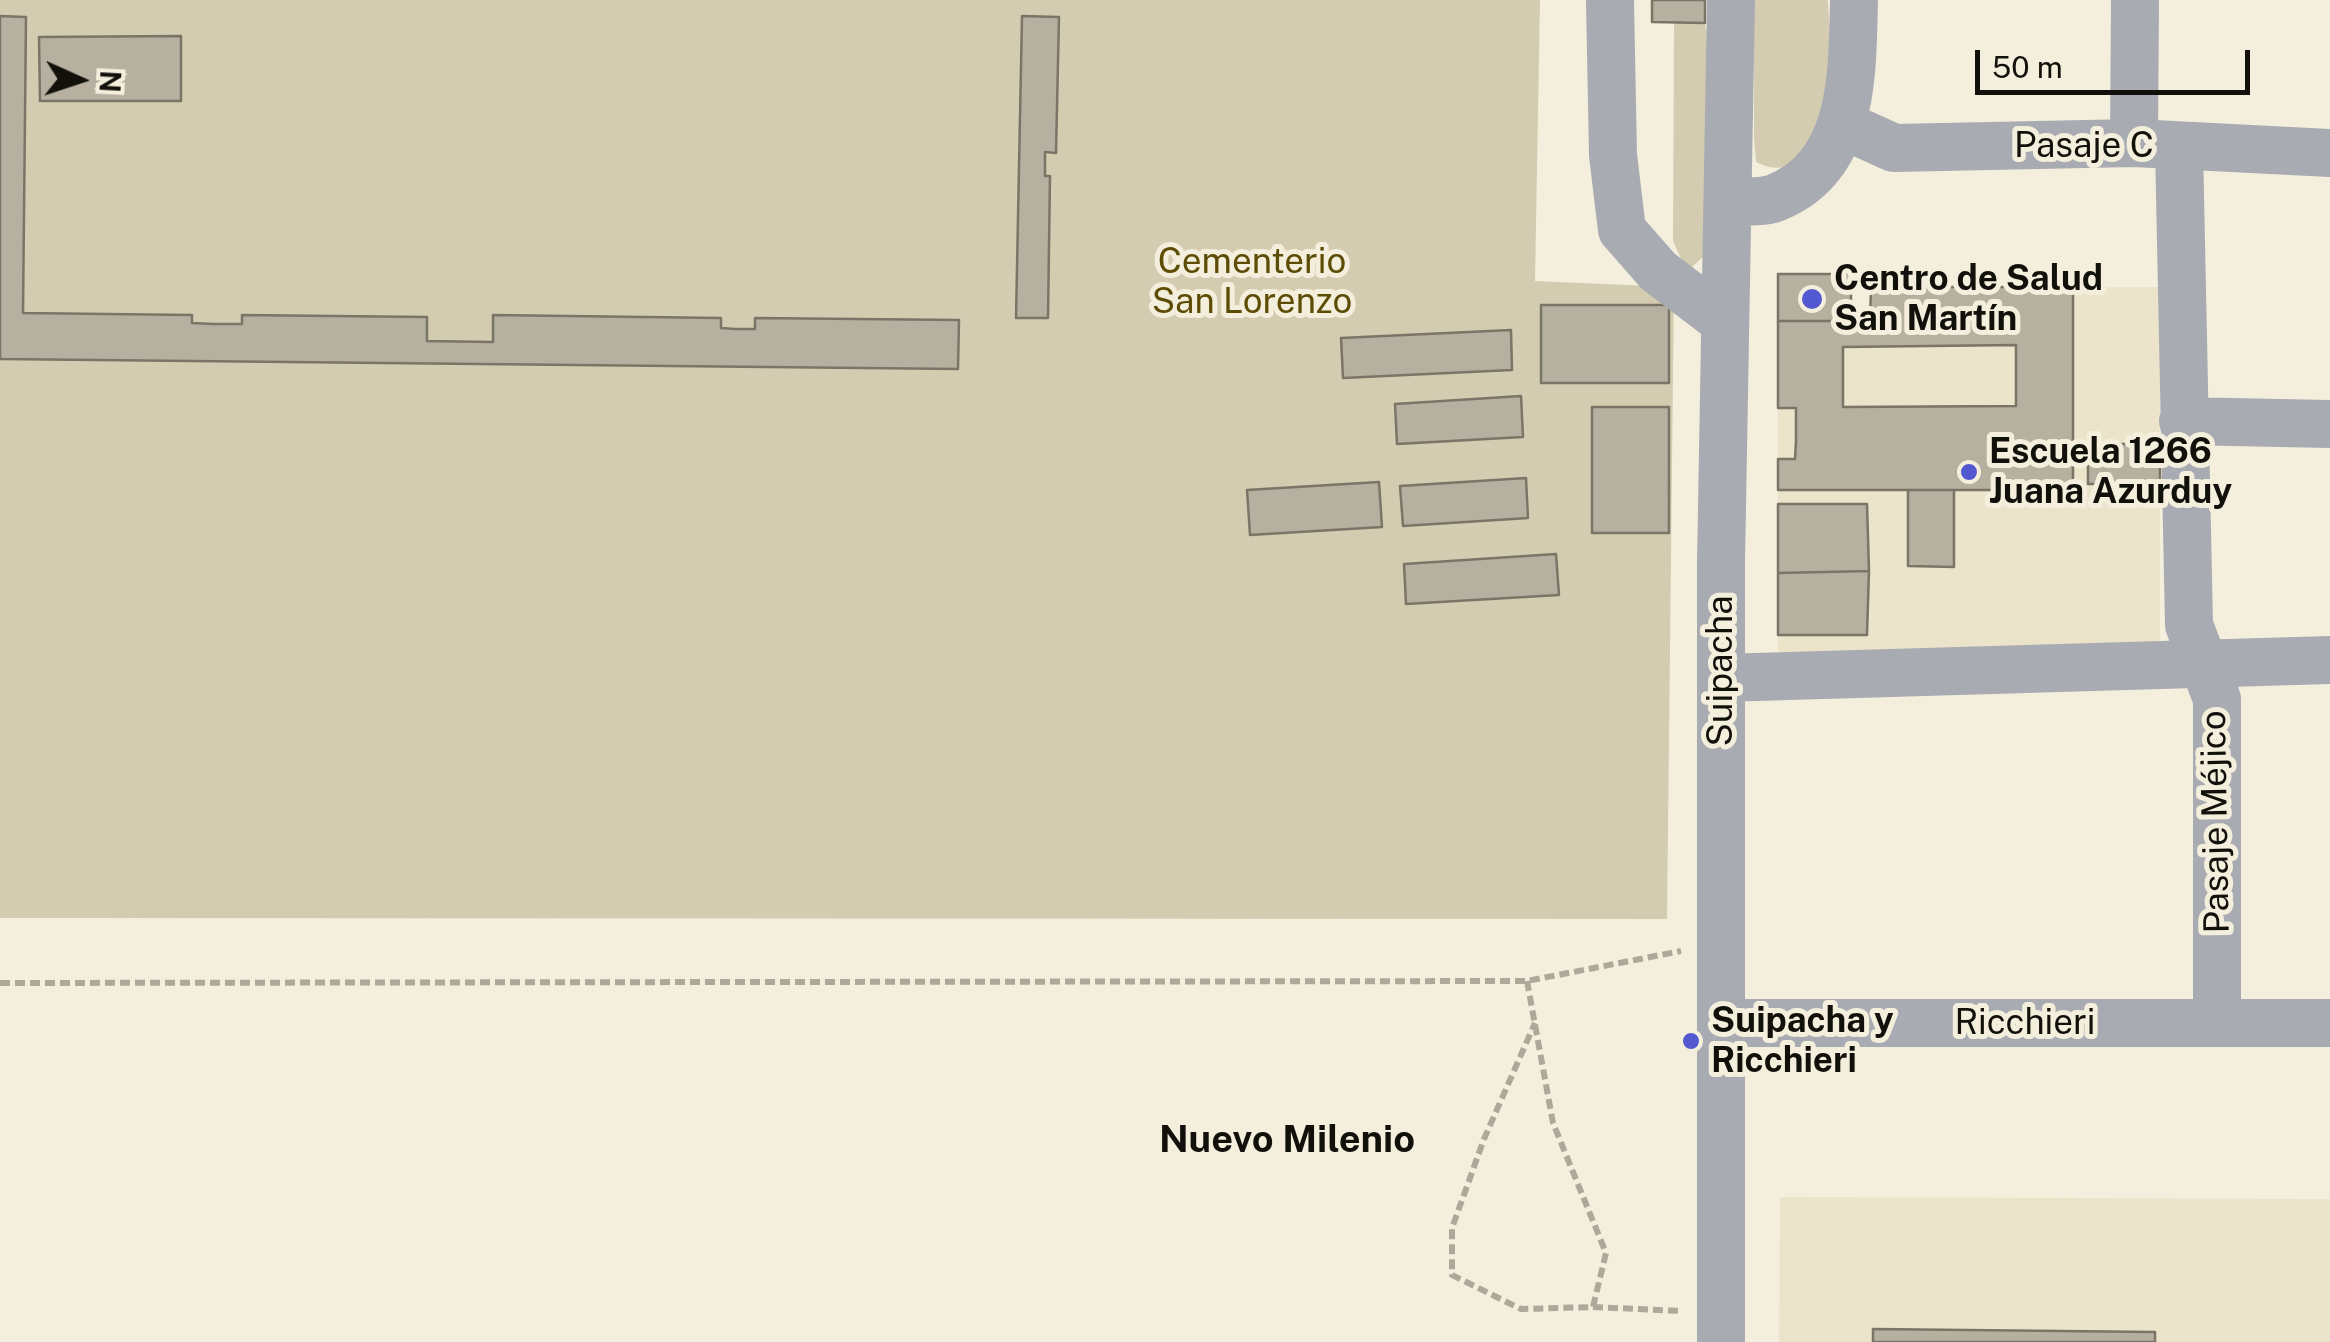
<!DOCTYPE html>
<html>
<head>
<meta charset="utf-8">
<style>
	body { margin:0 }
	#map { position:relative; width:2330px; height:1342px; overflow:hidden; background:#f4efdd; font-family:"Public Sans",sans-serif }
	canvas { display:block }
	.north { position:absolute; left:30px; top:30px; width:100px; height:100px; -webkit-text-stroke:8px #f4efdd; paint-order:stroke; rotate:93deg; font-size:28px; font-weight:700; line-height:40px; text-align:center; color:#11100a }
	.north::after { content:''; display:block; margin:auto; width:35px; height:45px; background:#11100a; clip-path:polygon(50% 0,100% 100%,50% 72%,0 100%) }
	.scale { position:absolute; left:1975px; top:50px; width:275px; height:45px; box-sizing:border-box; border:5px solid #11100a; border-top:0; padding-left:12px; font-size:30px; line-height:35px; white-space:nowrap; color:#11100a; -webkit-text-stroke:8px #f4efdd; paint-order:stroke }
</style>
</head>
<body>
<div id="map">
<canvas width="2330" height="1342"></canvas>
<div class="north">N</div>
<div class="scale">50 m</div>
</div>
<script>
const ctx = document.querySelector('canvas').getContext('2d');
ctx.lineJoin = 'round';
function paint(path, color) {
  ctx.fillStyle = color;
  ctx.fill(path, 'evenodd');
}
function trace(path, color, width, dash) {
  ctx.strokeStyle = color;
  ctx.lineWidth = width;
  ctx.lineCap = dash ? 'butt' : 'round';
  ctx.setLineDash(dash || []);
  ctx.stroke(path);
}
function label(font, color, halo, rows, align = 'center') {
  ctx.font = font + ' "Public Sans",sans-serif';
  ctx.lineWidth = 10;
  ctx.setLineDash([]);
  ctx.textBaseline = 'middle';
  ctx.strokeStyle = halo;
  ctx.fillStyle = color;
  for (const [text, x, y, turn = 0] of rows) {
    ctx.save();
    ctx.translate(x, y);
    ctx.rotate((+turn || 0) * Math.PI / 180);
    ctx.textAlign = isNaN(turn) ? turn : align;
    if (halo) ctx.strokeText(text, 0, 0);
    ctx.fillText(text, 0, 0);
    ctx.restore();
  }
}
const built = new Path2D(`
	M 1871,287 L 2160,287 L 2160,656 L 1778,655 L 1778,321 L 1870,321 Z
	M 1780,1197 L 2330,1199 L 2330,1342 L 1779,1342 Z`);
const green = new Path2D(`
	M 0,0 L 1540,0 L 1535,281 L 1674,287 L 1667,919 L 0,918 Z
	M 1754,0 L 1828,0 C 1830,54 1841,118 1798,157 C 1784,171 1773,170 1756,162 L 1754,139 Z
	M 1674,23 L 1705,23 L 1715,105 L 1707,253 L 1692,267 L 1684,265 L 1673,241 Z`);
const building = new Path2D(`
	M 1652,0 L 1705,0 L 1705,23 L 1652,22 Z
	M 0,16 L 26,17 L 23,313 L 192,315 L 192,323 L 213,324 L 242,324 L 242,315 L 427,317 L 427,341 L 493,342 L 493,315 L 721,318 L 721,328 L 735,329 L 755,329 L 755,318 L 959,320 L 958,369 L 0,359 Z
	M 1022,16 L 1059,17 L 1056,153 L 1045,152 L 1045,176 L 1050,176 L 1048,318 L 1016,318 Z
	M 181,36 L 181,101 L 40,101 L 39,37 Z
	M 1778,274 L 1851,274 L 1851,321 L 1778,321 Z
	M 1871,287 L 2073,287 L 2073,490 L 1778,490 L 1778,459 L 1795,459 L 1796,441 L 1796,408 L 1778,408 L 1778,321 L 1870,321 ZM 2016,345 L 2016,406 L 1843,407 L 1843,347 Z
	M 1541,305 L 1669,305 L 1669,383 L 1541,383 Z
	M 1511,330 L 1512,370 L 1343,378 L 1341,338 Z
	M 1521,396 L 1523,437 L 1397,444 L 1395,404 Z
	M 1592,407 L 1669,407 L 1669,533 L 1592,533 Z
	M 2088,444 L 2160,444 L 2160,484 L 2088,484 Z
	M 1526,478 L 1528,518 L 1403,526 L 1400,486 Z
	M 1379,482 L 1382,527 L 1250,535 L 1247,490 Z
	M 1908,490 L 1954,490 L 1954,567 L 1908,566 Z
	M 1778,504 L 1867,504 L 1869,571 L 1778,573 Z
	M 1556,554 L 1559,595 L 1406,604 L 1404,564 Z
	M 1869,571 L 1867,635 L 1778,635 L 1778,573 Z
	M 1873,1329 L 2155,1332 L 2155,1342 L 1873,1342 Z`);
const path = new Path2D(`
	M 1527,981 L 1553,1123 L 1606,1253 L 1593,1307 L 1521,1309 L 1452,1275 L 1452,1228 L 1484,1139 L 1535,1023
	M 0,983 L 1527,981 L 1681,951
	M 1593,1307 L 1681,1311`);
const minor = new Path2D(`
	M 1610,0 L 1613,155 L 1622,230 L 1658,271 L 1725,322
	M 1843,125 L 1894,148 L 2134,143 L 2330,153
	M 2134,143 L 2135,0
	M 2179,147 L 2189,625 L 2217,699 L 2217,1023
	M 1728,202 C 1742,201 1762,203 1775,198 C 1856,166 1852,71 1854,0
	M 2183,421 L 2330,424
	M 1722,678 L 2330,660
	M 1721,1023 L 2330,1023
	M 1721,1342 L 1721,563 L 1731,0`);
const markers = [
	[1812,299,12,"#5258cf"],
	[1969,472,10,"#5258cf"],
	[1691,1041,10,"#5258cf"]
];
const streetNames = [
	["Pasaje C",2084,146],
	["Suipacha",1721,671,-90],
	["Pasaje Méjico",2216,822,-91],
	["Ricchieri",2025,1023]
];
const parkNames = [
	["Cementerio",1252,262],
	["San Lorenzo",1252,302]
];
const poiNames = [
	["Centro de Salud",1834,279],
	["San Martín",1834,319],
	["Escuela 1266",1989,452],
	["Juana Azurduy",1989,492],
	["Suipacha y",1711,1021],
	["Ricchieri",1711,1061]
];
const neighbourhoodNames = [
	["Nuevo Milenio",1287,1140]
];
paint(built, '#ebe3ca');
paint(green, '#d4ccb1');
paint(building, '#b5b09f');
trace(building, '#7a7566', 2.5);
trace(path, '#aca99a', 6, [10, 5]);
trace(minor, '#a9abb2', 48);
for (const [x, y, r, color] of markers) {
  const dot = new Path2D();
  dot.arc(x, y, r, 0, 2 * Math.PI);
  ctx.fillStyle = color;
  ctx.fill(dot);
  trace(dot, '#f4efdd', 4);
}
label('35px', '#11100a', '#f4efdd', streetNames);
label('35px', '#5d4c04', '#f4efdd', parkNames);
label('bold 35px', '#11100a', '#f4efdd', poiNames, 'left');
label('bold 38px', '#11100a', '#f4efdd', neighbourhoodNames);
</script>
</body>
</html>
